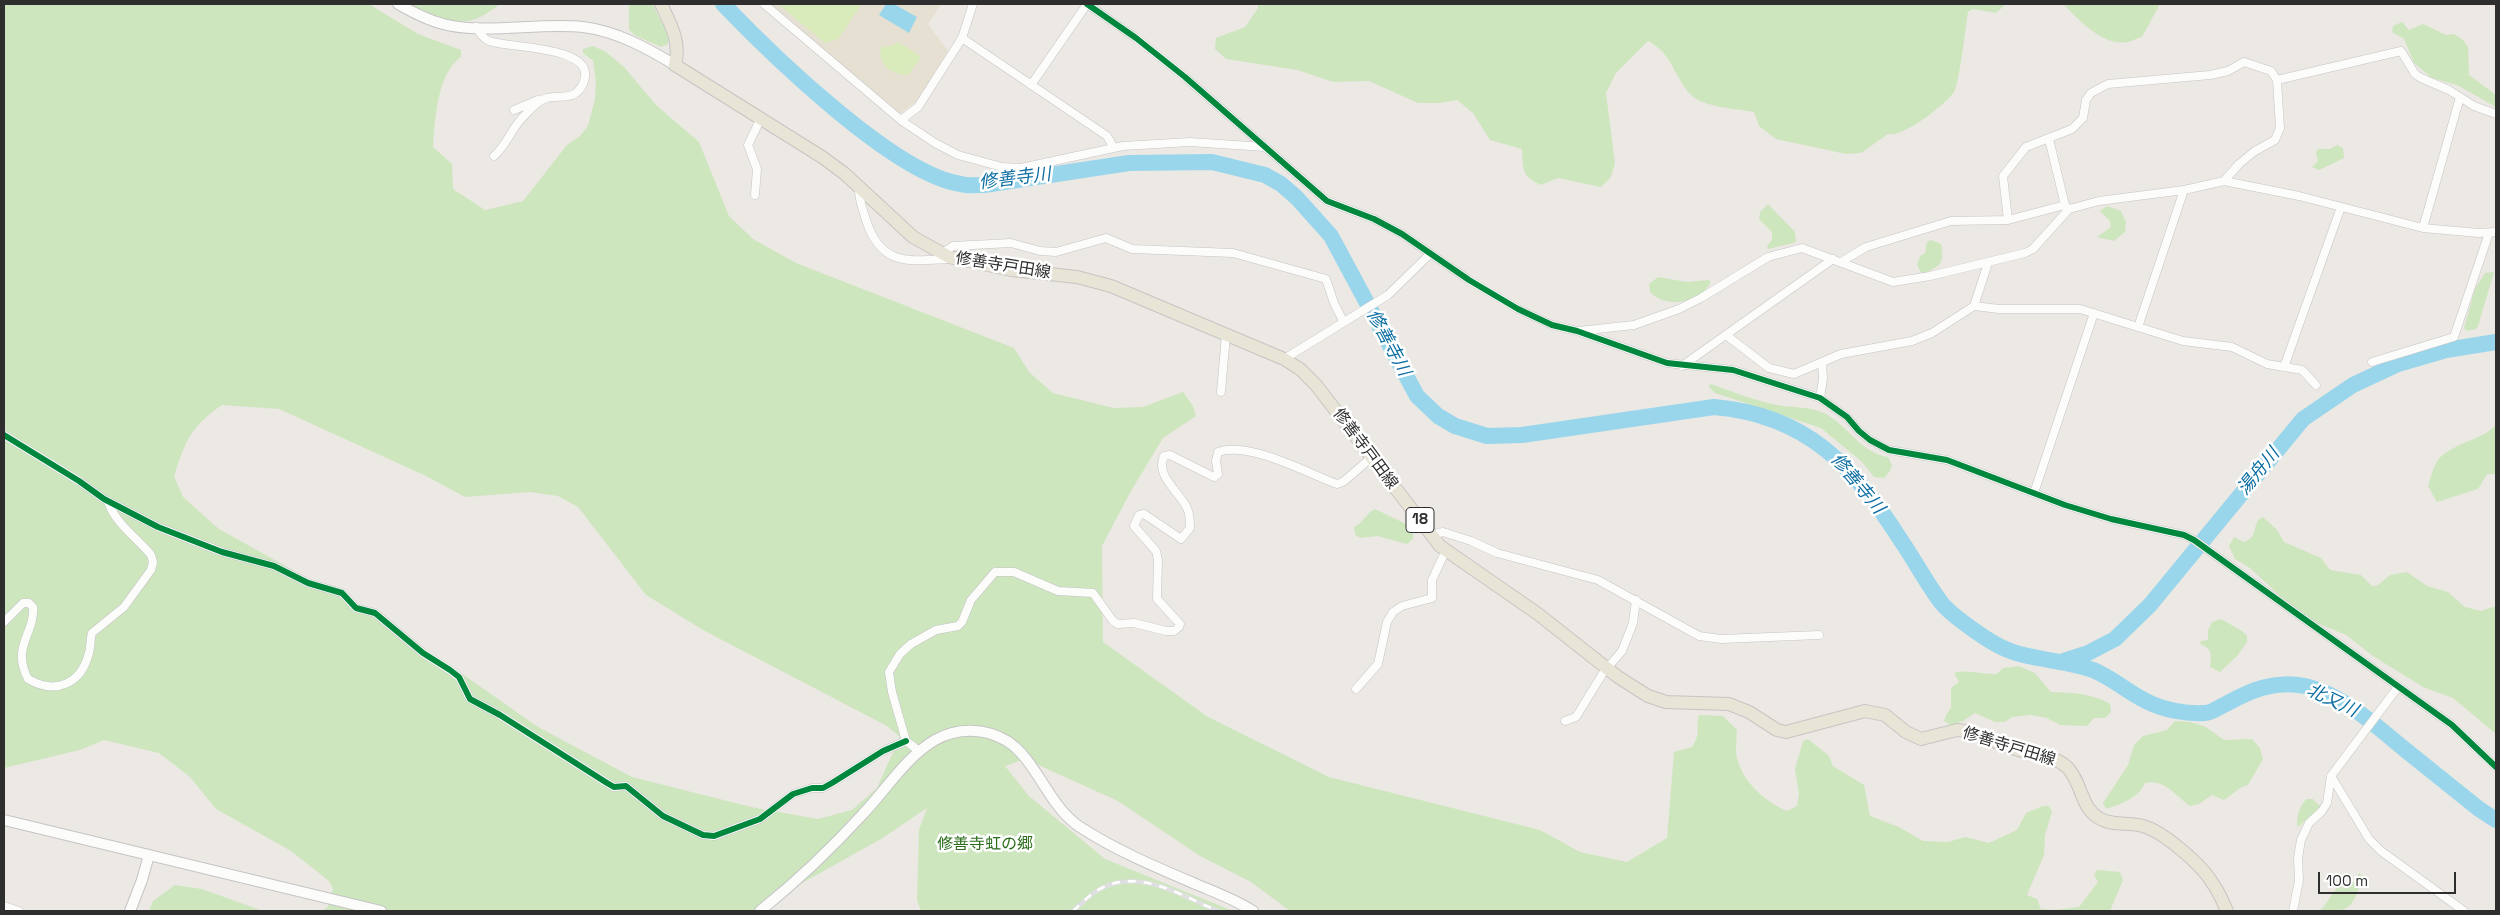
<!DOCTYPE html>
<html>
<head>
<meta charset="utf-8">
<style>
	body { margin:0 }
	#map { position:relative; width:2500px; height:915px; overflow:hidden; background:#ece8e4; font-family:"Space Grotesk",sans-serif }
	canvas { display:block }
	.frame { position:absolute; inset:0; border:5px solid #2e2e2e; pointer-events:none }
	.scale { position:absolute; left:2318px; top:872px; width:138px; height:22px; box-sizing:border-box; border:2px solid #2e2e2e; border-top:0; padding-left:6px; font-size:15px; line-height:18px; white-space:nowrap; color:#2e2e2e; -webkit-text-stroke:4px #fff; paint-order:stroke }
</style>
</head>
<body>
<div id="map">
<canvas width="2500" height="915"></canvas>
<div class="frame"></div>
<div class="scale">100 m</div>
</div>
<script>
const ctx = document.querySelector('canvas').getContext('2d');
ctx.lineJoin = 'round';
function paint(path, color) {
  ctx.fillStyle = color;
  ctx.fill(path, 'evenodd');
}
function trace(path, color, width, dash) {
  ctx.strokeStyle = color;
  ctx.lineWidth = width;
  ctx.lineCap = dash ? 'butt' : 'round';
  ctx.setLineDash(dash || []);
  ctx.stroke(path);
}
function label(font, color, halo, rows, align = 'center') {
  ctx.font = font + ' "Space Grotesk","Noto Sans JP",sans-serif';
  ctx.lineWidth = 5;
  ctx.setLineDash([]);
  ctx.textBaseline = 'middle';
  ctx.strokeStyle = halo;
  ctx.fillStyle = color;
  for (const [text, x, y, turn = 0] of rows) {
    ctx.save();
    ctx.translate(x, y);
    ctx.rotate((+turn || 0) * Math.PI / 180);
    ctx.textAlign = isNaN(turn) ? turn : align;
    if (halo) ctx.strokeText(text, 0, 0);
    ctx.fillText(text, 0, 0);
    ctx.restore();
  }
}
const education = new Path2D(`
	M 770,4 L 941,4 L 928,24 L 948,51 L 918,100 L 901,113 L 897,112 Z`);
const green = new Path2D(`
	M 4,4 L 369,4 L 418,34 L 461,50 L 461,57 C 437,74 435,119 433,147 L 452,164 L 453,189 L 485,210 L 523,201 L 567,145 L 580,136 L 588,126 L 595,99 L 596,81 L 593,61 L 583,53 L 583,49 L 593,46 L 606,52 L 624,67 L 656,105 L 699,142 L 729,216 L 753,239 L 796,263 L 1014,348 L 1029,372 L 1053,393 L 1114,408 L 1143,407 L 1183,392 L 1193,406 L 1196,416 L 1163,438 L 1131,491 L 1102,546 L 1103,642 L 1208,717 L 1329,777 L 1540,830 L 1580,852 L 1627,862 L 1667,838 L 1674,752 L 1692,747 C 1702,732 1695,729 1699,715 L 1723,716 L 1737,730 C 1737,738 1735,749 1737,758 C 1743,782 1764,801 1787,811 L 1797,806 L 1799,794 L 1795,769 L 1803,741 L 1808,739 L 1829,756 L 1833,766 L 1864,785 L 1870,816 L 1899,827 L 1923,841 L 1948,842 L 1965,837 L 1989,843 L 2017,830 L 2026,813 L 2043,806 L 2049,806 L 2052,812 L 2045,835 L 2044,855 L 2027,895 L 2037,899 L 2041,909 L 2055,910 L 2079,907 L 2098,882 L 2094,875 L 2097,870 L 2120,872 L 2123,880 L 2110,911 L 1290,911 L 1251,882 L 1200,856 L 1118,801 L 1025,759 L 1005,766 L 1029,796 L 1105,859 L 1233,911 L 921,911 L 917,900 L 919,830 L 927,808 L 881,839 L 752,911 L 322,911 L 328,907 L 333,889 L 329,881 L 291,851 L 216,809 L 190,777 L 159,753 L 104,740 L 80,750 L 4,768 ZM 222,405 L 279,409 L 426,476 L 465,497 L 530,492 L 558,496 L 578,507 L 646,595 L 703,630 L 887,726 L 900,737 L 877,788 L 852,810 L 818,819 L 751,807 L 632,777 L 538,727 L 461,673 L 334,593 L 219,529 L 183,497 L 174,476 C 186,440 190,427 222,405 Z
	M 410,4 L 499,4 C 496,8 494,8 490,11 C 462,32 438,18 410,4 Z
	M 629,4 L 653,4 C 657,17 670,31 668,44 L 661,47 L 636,36 L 629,30 Z
	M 1258,4 L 2006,4 L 1996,13 L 1973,9 L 1968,12 C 1966,25 1959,85 1954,92 C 1946,104 1903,138 1888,134 L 1861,153 L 1846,154 L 1776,139 L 1759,126 L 1754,112 C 1738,109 1702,107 1691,95 C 1673,76 1674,55 1648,41 L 1616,73 L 1606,93 L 1615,163 L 1611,177 L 1601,187 L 1558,178 L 1541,185 C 1521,176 1523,169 1522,149 L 1490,140 L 1473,113 L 1457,100 L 1440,103 L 1418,103 L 1369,81 L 1333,82 L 1297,70 L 1226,59 L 1215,49 L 1216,38 L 1245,27 L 1258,8 Z
	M 2063,4 L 2160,4 L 2142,37 C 2138,38 2132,41 2128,42 C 2103,47 2078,19 2063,4 Z
	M 2402,22 L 2409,30 L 2423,24 L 2446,35 L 2454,34 L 2463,40 L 2468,47 L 2469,75 L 2496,95 L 2496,107 L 2457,85 L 2432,78 L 2414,63 L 2404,39 L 2392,32 L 2393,26 Z
	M 2337,145 L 2343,148 L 2344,158 L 2319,170 L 2312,167 L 2318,161 L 2316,153 L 2318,149 L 2330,149 Z
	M 1768,204 L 1795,232 L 1796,241 L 1794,243 L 1768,249 L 1767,246 L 1772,240 L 1772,232 L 1759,219 L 1760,212 Z
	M 2107,206 L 2121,211 L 2126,222 L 2125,232 L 2114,241 L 2097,237 L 2111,227 L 2110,221 L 2100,211 Z
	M 1931,240 L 1941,244 C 1945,265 1940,266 1922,274 L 1917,265 L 1920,256 L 1925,253 L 1927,242 Z
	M 2494,272 L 2478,326 L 2476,329 L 2467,331 L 2464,328 L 2475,289 L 2485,273 Z
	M 1658,277 L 1687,282 L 1709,280 L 1711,282 C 1700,304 1666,309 1650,292 L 1649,284 Z
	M 1711,384 C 1733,392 1753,400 1777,405 C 1792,408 1811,406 1826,414 C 1848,426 1861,453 1888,457 L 1892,465 L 1890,471 L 1884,478 L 1874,477 L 1862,462 L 1821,428 L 1715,393 L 1708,386 Z
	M 2496,425 L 2496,474 L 2487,474 L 2478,489 L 2437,502 L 2428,486 C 2431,478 2433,466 2438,460 C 2453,442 2481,441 2496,425 Z
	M 1375,509 L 1410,526 L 1413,531 L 1413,539 L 1407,544 L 1377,536 L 1361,538 L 1355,535 L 1354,527 C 1363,523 1367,512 1375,509 Z
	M 2263,517 L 2277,530 L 2284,542 L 2321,558 L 2330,570 L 2361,575 L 2372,586 L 2378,585 L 2390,575 L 2407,572 L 2427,586 L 2448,592 L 2465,607 L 2481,611 L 2496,606 L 2496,734 L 2453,698 L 2423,687 L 2373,656 L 2346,635 L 2310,620 L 2292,607 L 2250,568 L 2235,559 L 2229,546 L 2234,537 L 2244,542 C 2256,538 2253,530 2258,520 Z
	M 2221,619 L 2242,631 L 2247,636 L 2247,642 L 2237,656 L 2220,672 L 2210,667 C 2211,655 2214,650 2200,644 L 2201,641 L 2208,640 L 2208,630 L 2212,622 Z
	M 2019,666 L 2035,673 L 2051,692 C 2072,693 2092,693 2110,704 L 2111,712 L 2105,718 L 2094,718 L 2087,726 L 2060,725 L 2047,718 L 2031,715 L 2012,717 L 2005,722 L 1995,722 L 1975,713 L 1963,721 L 1951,725 L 1944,721 L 1946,715 L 1951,708 L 1951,688 L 1959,682 L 1954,673 C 1967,669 1982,675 1997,674 L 2003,668 Z
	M 2175,721 L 2191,722 L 2206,727 L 2224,740 L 2252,739 L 2260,748 L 2263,759 L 2248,785 C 2238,787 2233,795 2224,800 L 2212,795 L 2199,804 L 2190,806 C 2176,796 2164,778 2145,783 C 2138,798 2122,804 2106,809 L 2103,803 L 2128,765 L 2134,745 L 2143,736 L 2167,730 Z
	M 2307,799 L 2313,799 L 2321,807 L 2298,827 C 2295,819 2300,804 2307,799 Z
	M 2359,873 L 2362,875 C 2362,882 2360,885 2358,891 C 2349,914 2341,911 2319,911 C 2329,904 2329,894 2340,886 L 2345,889 L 2348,884 L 2355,882 Z
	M 175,885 L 202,889 L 263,911 L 149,911 L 153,901 Z`);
const pitch = new Path2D(`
	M 778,4 L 862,4 L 838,39 L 825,43 Z
	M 898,42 L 919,55 L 920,59 L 908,75 C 891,75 877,64 881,47 L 892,46 Z`);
const water = new Path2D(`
	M 886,4 L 894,4 L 917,17 L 909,33 L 879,15 Z`);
const river = new Path2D(`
	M 723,4 C 770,53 895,175 961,184 C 968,186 976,185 984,185 L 1129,163 L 1212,162 L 1265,175 L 1281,184 L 1297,198 L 1331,236 L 1417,396 L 1438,416 L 1455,426 L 1487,436 L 1522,435 L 1714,407 C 1808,415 1854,467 1902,542 C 1915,561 1926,582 1940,601 C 1949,614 1984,638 1999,646 C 2028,661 2063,659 2093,670 C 2113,678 2127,692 2146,701 C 2163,710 2186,714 2205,713 C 2212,713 2219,707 2226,704 C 2251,690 2275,680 2305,686 C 2343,695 2374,724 2403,748 C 2428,768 2454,789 2479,809 L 2496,820
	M 2060,662 L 2088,653 L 2115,639 L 2150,605 L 2303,419 L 2353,385 L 2398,364 L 2446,350 L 2496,342`);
const minor = new Path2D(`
	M 764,4 L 902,121 L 935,143 L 958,155 L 1002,167 L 1021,168 L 1123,146 L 1190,142 L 1265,147
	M 1087,4 L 1136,38 L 1185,77 L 1327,201 L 1374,219 L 1402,234 L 1469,280 L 1518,309 L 1552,325 L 1577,331 L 1667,363 L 1733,370 L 1820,398 L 1847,417 L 1859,431 L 1870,440 L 1889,450 L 1947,460 L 2065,505 L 2111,519 L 2184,535 L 2194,540 L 2452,725 L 2496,767
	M 476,27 C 479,32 484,39 489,41 C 508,48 590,46 585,77 C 584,83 581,89 576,93 C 568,99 556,95 547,98 C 539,100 531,108 526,114 C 512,126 508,144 494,156
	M 962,38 L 1107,136 L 1114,148
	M 2277,80 L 2401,51 L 2415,74 L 2421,78 L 2449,90 L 2474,106 L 2496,114
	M 1031,85 L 1087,4
	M 514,110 L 538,100
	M 901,120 L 918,107 L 962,38 L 973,4
	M 2049,139 L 2065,205
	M 859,187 C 858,198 863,210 866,220 C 881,267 909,261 950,259
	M 755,195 L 757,169 L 748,145 L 760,120
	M 2008,220 L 2003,176 L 2026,147 L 2072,129 L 2083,118 L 2086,100 L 2091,93 L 2108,84 L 2210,75 L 2228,71 L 2244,62 L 2271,71 L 2277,80 L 2280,128 L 2275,140 L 2255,151 L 2239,164 L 2224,181
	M 2423,228 L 2460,97
	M 941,254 L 953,246 L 1011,243 L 1040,251 L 1056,252 L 1106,238 L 1132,249 L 1233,253 L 1326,279 L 1334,303 L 1343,321
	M 1841,262 L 1866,247 L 1951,221 L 2008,220 L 2065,205 L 2069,209
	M 1974,306 L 1988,263
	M 2138,327 L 2184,190
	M 1579,331 L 1634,325 L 1679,309 L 1701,298 L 1768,257 L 1802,248 L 1893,282 L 1930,276 L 2025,253 L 2033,249 L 2069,209 L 2099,201 L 2184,190 L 2224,181 L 2299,196 L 2423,228 L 2479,233 L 2496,232
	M 1726,335 L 1769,368 L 1794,374 L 1841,354 L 1912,341 L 1932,333 L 1974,306 L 1999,309 L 2080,309 L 2183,341 L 2232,347 L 2267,364 L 2302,370 L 2316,385
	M 1284,359 L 1388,295 L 1430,254
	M 2372,362 L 2454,337 L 2489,233
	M 1682,366 L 1833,259
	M 2284,367 L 2341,207
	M 1221,392 L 1226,335
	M 1820,398 L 1823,379 L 1822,362
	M 4,435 L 79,481 L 104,499 L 158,527 L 222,552 L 274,566 L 308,583 L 342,593 L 356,608 L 375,613 L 423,653 L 450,670 L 459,677 L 470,699 L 500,715 L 607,783 L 614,787 L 626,786 L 663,816 L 703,835 L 714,836 L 760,819 L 793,794 L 812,788 L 823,788 L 832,783 L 883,751 L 906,741
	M 2034,493 L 2094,313
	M 1431,535 L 1443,532 L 1471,541 L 1497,553 L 1598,580 L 1699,636 L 1721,639 L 1819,635
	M 4,622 L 23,603 L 29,603 L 33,607 C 35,634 11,646 28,679 C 56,695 81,684 89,653 C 91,646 90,639 92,633 L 124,607 L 151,570 L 153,562 L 151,555 C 138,539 113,521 108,501
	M 1356,689 L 1378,664 L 1387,622 L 1393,612 L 1402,606 L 1432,598 L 1432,580 L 1446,550
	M 1565,721 L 1576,717 L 1603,673 L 1622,651 L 1633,623 L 1636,600
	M 919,751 L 906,741 L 892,692 L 889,672 L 900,654 L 911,644 L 936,630 L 958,626 L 962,622 L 971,600 L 995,572 L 1014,572 L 1058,591 L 1093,593 L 1113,621 L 1118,624 L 1134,623 L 1166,631 L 1174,631 L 1179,627 L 1180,624 L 1157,599 L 1158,560 L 1156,551 L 1134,526 L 1139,515 L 1144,514 L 1181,539 L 1190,528 C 1190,521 1190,514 1187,508 C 1179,491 1155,476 1164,456 L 1170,455 L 1214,477 L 1218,474 L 1216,461 L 1218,452 C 1249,441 1307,473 1337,484 L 1343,482 L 1372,457
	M 2331,776 L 2369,839 L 2381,851 L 2464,911
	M 4,906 L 19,911
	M 2293,911 L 2299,880 L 2298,858 L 2301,840 L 2309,823 L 2322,811 L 2327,803 L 2331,776 L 2398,687`);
const tertiary = new Path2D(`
	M 398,4 C 412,12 427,20 443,24 C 483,35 540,22 583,27 C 616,31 647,48 675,65
	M 4,820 L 381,911
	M 130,911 L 142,880 L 149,855
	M 760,911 C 796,882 830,850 862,815 C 885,791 906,757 935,740 C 958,727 985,728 1007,741 C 1037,760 1048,806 1080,827 C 1117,851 1158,868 1198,885 C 1217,893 1236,900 1253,911`);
const primary = new Path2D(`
	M 661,4 C 671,25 681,42 675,65 L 822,157 L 845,174 L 913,237 L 949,257 L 1012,270 L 1077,277 L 1111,286 L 1284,359 L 1300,369 L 1316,385 L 1440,546 L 1538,614 L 1618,677 L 1648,696 L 1666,702 L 1729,704 L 1749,712 L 1777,730 L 1786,732 L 1865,711 L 1885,715 L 1906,732 L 1921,739 L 1957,730 L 1967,731 C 1986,738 2005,746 2025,752 C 2039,756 2055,756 2067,767 C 2082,782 2080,807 2099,818 C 2111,826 2130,822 2143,826 C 2164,832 2202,865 2213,884 C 2219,892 2223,902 2227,911`);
const rail = new Path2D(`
	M 1073,911 C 1083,902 1092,892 1104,887 C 1142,869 1184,897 1218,911`);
const cycleway = new Path2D(`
	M 1087,4 L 1136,38 L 1185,77 L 1327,201 L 1374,219 L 1402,234 L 1469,280 L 1518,309 L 1552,325 L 1577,331 L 1667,363 L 1733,370 L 1820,398 L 1847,417 L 1859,431 L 1870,440 L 1889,450 L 1947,460 L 2065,505 L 2111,519 L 2184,535 L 2194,540 L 2452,725 L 2496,767
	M 4,435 L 79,481 L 104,499 L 158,527 L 222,552 L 274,566 L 308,583 L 342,593 L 356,608 L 375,613 L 423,653 L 450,670 L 459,677 L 470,699 L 500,715 L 607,783 L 614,787 L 626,786 L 663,816 L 703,835 L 714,836 L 760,819 L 793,794 L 812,788 L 823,788 L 832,783 L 883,751 L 906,741`);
const shields = [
	[1420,520,28]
];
const shieldNames = [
	["18",1420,520]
];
const streetNames = [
	["修善寺戸田線",1003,266,9],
	["修善寺戸田線",1365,449,53],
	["修善寺戸田線",2009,747,17]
];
const parkNames = [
	["修善寺虹の郷",985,845]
];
const waterNames = [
	["修善寺川",1015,179,-7],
	["修善寺川",1388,343,62],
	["湯舟川",2259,472,-51],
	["修善寺川",1857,484,50],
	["北又川",2332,701,25]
];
paint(education, '#e6e0d3');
paint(green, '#cee6be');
paint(pitch, '#d9eabb');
paint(water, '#99d6ec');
trace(river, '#99d6ec', 16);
trace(minor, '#c5c4c5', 9);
trace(tertiary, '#c5c4c5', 12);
trace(primary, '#c6c5c4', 14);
trace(minor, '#fcfcfb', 8);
trace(tertiary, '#fcfcfb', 10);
trace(primary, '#e8e4d6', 12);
trace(rail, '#dfdfe1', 4.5);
trace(rail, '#fff', 2.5, [8]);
trace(cycleway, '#00873e', 6);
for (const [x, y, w] of shields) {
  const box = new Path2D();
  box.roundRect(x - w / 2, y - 12.5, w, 25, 4);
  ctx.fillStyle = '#fff';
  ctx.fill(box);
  trace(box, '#2e2e2e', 1);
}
label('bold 15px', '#2e2e2e', null, shieldNames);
label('16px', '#2e2e2e', '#fff', streetNames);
label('16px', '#2c6e1b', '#fff', parkNames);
label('italic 18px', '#0d6fa3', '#fff', waterNames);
</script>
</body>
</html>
